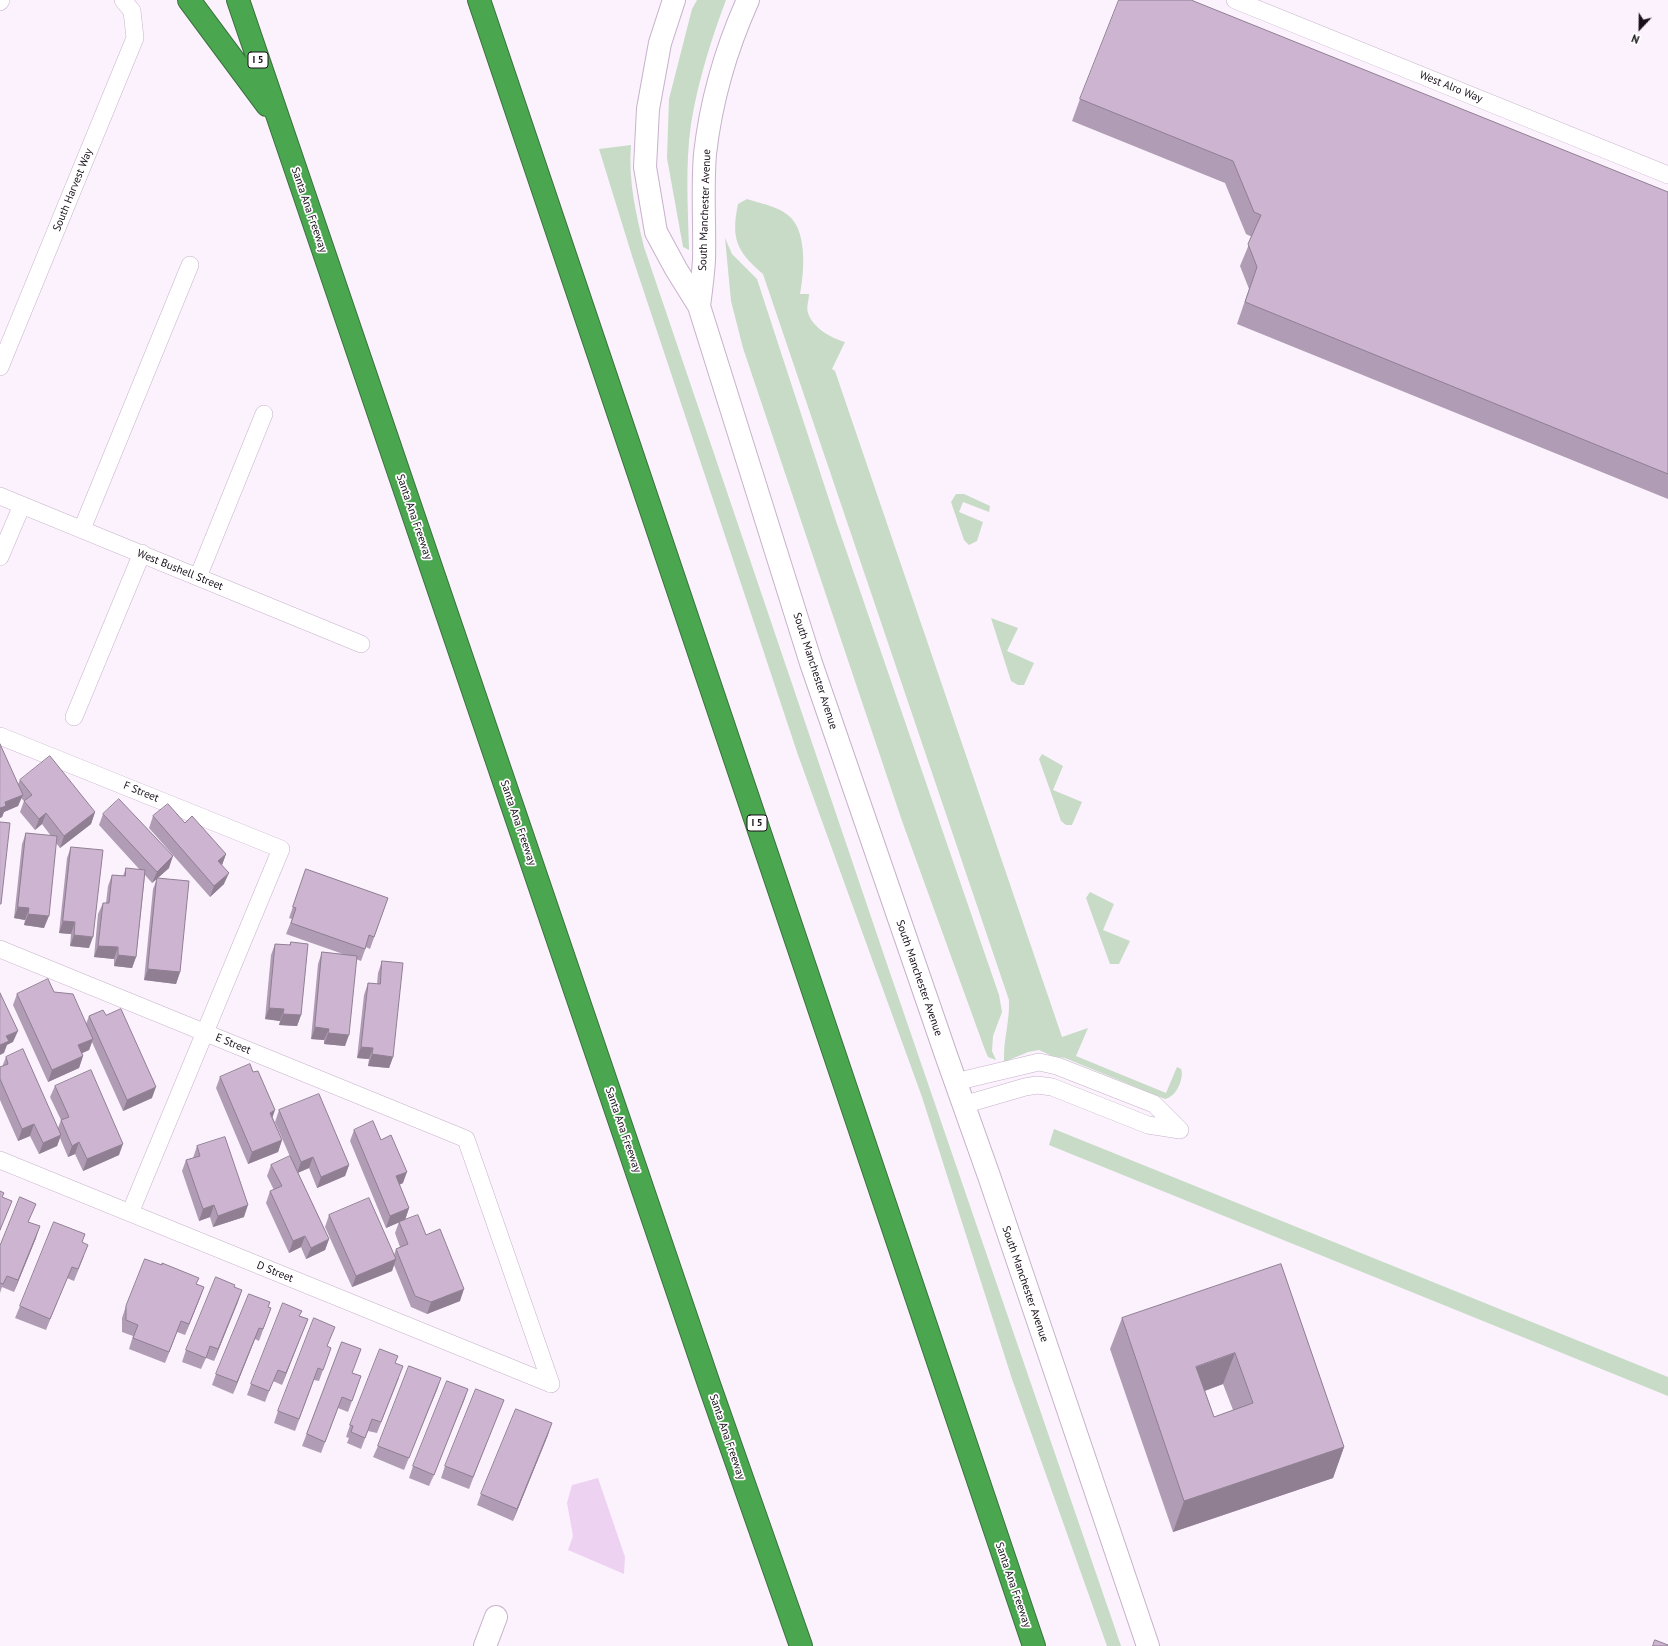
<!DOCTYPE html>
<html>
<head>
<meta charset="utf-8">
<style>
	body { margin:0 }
	#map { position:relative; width:1668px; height:1646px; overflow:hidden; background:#fbf2fd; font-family:"PT Sans",sans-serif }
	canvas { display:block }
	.north { position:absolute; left:1620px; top:8px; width:40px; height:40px; -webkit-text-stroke:3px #fff; paint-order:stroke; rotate:202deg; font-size:11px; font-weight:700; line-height:16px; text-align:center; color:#181019 }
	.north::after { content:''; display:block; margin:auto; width:14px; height:18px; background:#181019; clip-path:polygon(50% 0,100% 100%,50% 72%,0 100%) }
</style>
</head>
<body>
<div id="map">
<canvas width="1668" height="1646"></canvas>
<div class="north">N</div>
</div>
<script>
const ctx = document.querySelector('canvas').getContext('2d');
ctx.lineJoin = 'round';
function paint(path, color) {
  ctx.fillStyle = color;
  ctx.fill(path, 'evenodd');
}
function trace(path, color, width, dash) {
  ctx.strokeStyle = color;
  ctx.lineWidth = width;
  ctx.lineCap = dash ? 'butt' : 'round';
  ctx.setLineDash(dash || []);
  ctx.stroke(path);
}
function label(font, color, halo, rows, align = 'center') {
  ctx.font = font + ' "PT Sans",sans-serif';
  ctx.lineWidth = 3.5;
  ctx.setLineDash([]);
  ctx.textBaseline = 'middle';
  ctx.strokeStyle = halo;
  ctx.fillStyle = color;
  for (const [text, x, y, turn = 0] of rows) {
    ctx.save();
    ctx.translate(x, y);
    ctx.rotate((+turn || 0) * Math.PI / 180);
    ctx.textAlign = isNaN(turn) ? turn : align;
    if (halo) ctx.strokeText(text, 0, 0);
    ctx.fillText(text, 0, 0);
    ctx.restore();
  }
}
const green = new Path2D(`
	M 697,0 L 726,0 C 711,40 698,81 691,124 C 685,166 688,208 689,250 L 683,247 L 667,158 L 669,99 L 692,9 Z
	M 631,145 C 628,180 636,214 644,247 L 888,967 L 1121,1646 L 1107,1646 L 1012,1379 L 922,1097 L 798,755 L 633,259 L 599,149 Z
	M 747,199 C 762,204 782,207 792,219 C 807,236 804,274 800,294 L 809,294 C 809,299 806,308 808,313 C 813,328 831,338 845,342 L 832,369 L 835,371 L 1062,1037 L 1088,1028 L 1076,1056 L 1166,1093 L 1177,1067 L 1181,1069 C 1184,1077 1178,1092 1171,1096 C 1169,1098 1167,1098 1165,1099 L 1065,1058 L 1052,1056 L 1039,1050 L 1028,1052 L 1004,1062 C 1003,1040 1010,1021 1009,1000 L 763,274 C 736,251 731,238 738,204 Z
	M 725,238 L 732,254 L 757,279 L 836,521 L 999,995 L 1002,1012 L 993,1036 L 992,1051 L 996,1060 L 988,1057 L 985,1050 L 902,821 L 743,348 L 731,301 Z
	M 956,494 L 964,494 L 990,506 L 989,512 L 963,502 L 959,512 L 983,522 L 977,541 L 969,545 L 964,540 L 951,502 Z
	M 991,618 L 1018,628 L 1007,651 L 1034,663 L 1024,685 L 1018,685 L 1011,681 Z
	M 1042,754 L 1063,766 L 1053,790 L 1082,802 L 1072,825 L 1066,825 L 1061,821 L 1039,759 Z
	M 1090,892 L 1114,904 L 1103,930 L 1130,941 L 1119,964 L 1110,964 L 1086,898 Z
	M 1054,1129 L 1668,1377 L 1668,1396 L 1049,1145 Z`);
const water = new Path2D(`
	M 598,1478 L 625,1557 L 624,1574 L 568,1550 L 573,1536 L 567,1503 L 572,1485 Z`);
const lane = new Path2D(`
	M 1235,0 L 1668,175
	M 0,2 L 1,0
	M 0,367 L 135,38 L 132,11 L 123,0
	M 0,496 L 361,644
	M 82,529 L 190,265
	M 0,557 L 22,505
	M 198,577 L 264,414
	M 74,717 L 142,553
	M 0,736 L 281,849 L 130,1213
	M 0,949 L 466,1139 L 551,1384
	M 955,1082 L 1039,1062 L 1057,1066 L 1154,1104 L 1180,1130
	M 963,1105 L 1025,1087 L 1037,1085 L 1052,1087 L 1148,1125 L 1180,1130
	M 0,1160 L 551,1384`);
const street = new Path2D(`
	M 485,1646 L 496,1617`);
const secondary = new Path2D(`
	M 674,0 L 660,43 L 648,109 L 645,167 L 656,232 L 676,269 L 699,306 L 811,663 L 946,1055 L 989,1176 L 1148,1646
	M 699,306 C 701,291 703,276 704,260 C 705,225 702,190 705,154 C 711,101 726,49 748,0`);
const highway = new Path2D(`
	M 189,0 L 267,105
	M 238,0 L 710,1387 L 801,1646
	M 479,0 L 1034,1646`);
const wall = new Path2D(`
	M 1080,99 L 1668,192 L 1668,499 L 1237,324 L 1249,289 L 1240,266 L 1252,237 L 1246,234 L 1225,183 L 1072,121 Z
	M 20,780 L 95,812 L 91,824 L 60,848 L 56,843 L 44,928 L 24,925 L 25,920 L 14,918 L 22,844 L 26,833 L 51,836 L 42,824 L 35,830 L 20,812 L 24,801 L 21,798 L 18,806 L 4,812 L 2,817 L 0,818 L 18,784 Z
	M 103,814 L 169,868 L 158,878 L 180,972 L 176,984 L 144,980 L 153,889 L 157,879 L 152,883 L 145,875 L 136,957 L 132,968 L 114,966 L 114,959 L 94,957 L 98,914 L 103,903 L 106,903 L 108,886 L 112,875 L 123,876 L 126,868 L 140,870 L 99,825 Z
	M 153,816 L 185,823 L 226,854 L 222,865 L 224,884 L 210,897 L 149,828 Z
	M 71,847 L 89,948 L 70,946 L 71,934 L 59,933 L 67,858 Z
	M 306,869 L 388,898 L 370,949 L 366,947 L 361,961 L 356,959 L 345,1046 L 324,1044 L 324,1040 L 311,1039 L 318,964 L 322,952 L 343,954 L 286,934 L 292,919 L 289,918 Z
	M 291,942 L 301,1015 L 297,1026 L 279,1025 L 280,1021 L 265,1019 L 271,955 L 275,944 L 289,945 Z
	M 382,961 L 393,1057 L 389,1068 L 368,1066 L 369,1059 L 357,1058 L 364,995 L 368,983 L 377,984 L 378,973 Z
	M 54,992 L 86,1024 L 89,1016 L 106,1015 L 152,1098 L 123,1111 L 92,1042 L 89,1050 L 82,1053 L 83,1056 L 79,1068 L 48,1082 L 13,1005 L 17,994 Z
	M 6,1057 L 58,1128 L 61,1120 L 50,1097 L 55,1086 L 119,1155 L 83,1171 L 75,1154 L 68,1157 L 60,1138 L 57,1146 L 39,1154 L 30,1136 L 18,1141 L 0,1100 L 0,1067 L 2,1067 Z
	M 220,1077 L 273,1118 L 282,1140 L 278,1152 L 248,1164 L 216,1088 Z
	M 279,1110 L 349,1165 L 345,1176 L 317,1188 L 309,1168 L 298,1173 L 329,1239 L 325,1250 L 306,1259 L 301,1247 L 289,1253 L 266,1203 L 270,1191 L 274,1190 L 267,1176 L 271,1165 L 291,1159 L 275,1122 Z
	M 354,1130 L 381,1140 L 403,1183 L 399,1185 L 409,1208 L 405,1220 L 426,1235 L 460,1301 L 427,1314 L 411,1307 L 394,1265 L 392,1271 L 352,1287 L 325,1227 L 329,1215 L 394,1255 L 396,1249 L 400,1247 L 395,1233 L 399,1222 L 386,1228 L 350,1141 Z
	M 197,1146 L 244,1217 L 213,1227 L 210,1217 L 199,1221 L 182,1171 L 186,1160 L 193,1158 Z
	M 29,1222 L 36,1238 L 14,1292 L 2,1287 L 0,1293 L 0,1246 Z
	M 82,1242 L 84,1256 L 74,1281 L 67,1278 L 46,1330 L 15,1318 L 20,1306 Z
	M 1281,1264 L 1344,1447 L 1333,1478 L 1173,1532 L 1110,1349 L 1122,1318 ZM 1223,1384 L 1233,1410 L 1214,1417 L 1205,1391 Z
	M 197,1284 L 204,1287 L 200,1298 L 185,1335 L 177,1332 L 165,1363 L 129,1349 L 133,1336 L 122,1332 L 122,1318 L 126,1306 Z
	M 242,1290 L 214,1361 L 206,1358 L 201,1369 L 182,1362 L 186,1350 Z
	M 268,1307 L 271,1308 L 259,1341 L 255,1339 L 233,1394 L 212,1385 L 216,1374 Z
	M 300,1316 L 308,1319 L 282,1385 L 273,1381 L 265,1402 L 247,1395 L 251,1384 Z
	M 342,1342 L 352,1373 L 361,1376 L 348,1412 L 338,1408 L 321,1453 L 302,1446 Z
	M 327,1346 L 331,1348 L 319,1381 L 314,1380 L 295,1431 L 274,1423 L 278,1411 Z
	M 395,1363 L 399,1378 L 377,1433 L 368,1431 L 361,1449 L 347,1443 L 349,1438 L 346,1437 L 350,1425 Z
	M 441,1378 L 404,1470 L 373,1457 L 378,1446 Z
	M 468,1389 L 429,1486 L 409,1478 L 413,1466 Z
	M 499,1411 L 469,1489 L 441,1478 L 445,1466 Z
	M 548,1435 L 513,1521 L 477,1505 L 481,1494 Z`);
const shadedWall = new Path2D(`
	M 23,795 L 18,806 L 4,812 L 2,817 L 0,818 L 0,808 L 5,802 Z
	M 95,812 L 91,824 L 60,848 L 64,836 Z
	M 46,813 L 42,824 L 35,830 L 39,819 Z
	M 226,854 L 222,865 L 218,861 Z
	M 173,856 L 169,868 L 152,883 L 157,872 Z
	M 229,873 L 224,884 L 210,897 L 214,886 Z
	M 18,907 L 29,908 L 25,920 L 14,918 Z
	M 28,914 L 49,916 L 44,928 L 24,925 Z
	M 63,921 L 75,922 L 71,934 L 59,933 Z
	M 74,935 L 93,937 L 89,948 L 70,946 Z
	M 98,946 L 118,947 L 114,959 L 94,957 Z
	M 118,955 L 136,957 L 132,968 L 114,966 Z
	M 148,969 L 180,972 L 176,984 L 144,980 Z
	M 269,1008 L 284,1009 L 280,1021 L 265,1019 Z
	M 283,1014 L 301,1015 L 297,1026 L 279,1025 Z
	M 315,1027 L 329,1029 L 324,1040 L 311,1039 Z
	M 18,1031 L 13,1042 L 7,1045 L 4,1053 L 0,1055 L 0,1045 L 6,1036 Z
	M 328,1033 L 349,1035 L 345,1046 L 324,1044 Z
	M 93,1039 L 89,1050 L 74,1057 L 78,1045 Z
	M 361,1047 L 373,1048 L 369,1059 L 357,1058 Z
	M 372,1054 L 393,1057 L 389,1068 L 368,1066 Z
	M 83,1056 L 79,1068 L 48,1082 L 52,1070 Z
	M 156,1087 L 152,1098 L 123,1111 L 127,1100 Z
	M 275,1110 L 271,1122 L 270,1113 Z
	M 34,1124 L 30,1136 L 18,1141 L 22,1129 Z
	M 61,1135 L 57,1146 L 39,1154 L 43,1143 Z
	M 282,1140 L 278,1152 L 248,1164 L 252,1152 Z
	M 79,1142 L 75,1154 L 68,1157 L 72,1146 Z
	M 123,1144 L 119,1155 L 83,1171 L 87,1159 Z
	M 313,1157 L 309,1168 L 297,1173 L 301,1162 Z
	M 349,1165 L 345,1176 L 317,1188 L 321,1177 Z
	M 407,1172 L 403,1183 L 392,1188 L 396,1176 Z
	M 214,1205 L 210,1217 L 199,1221 L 203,1209 Z
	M 248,1205 L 244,1217 L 213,1227 L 218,1216 Z
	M 409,1208 L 405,1220 L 386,1228 L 390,1216 Z
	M 40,1226 L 36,1238 L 14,1292 L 18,1280 Z
	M 305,1236 L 301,1247 L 289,1253 L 293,1241 Z
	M 329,1239 L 325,1250 L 306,1259 L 311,1248 Z
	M 396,1259 L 392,1271 L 352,1287 L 356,1276 Z
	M 204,1287 L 200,1298 L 185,1335 L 189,1324 Z
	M 464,1289 L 460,1301 L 427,1314 L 431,1302 Z
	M 242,1290 L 238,1302 L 214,1361 L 218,1349 Z
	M 308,1319 L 303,1331 L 282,1385 L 286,1373 Z
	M 181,1321 L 177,1332 L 165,1363 L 169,1352 Z
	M 259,1328 L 255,1339 L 233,1394 L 237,1382 Z
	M 1235,1353 L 1223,1384 L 1185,1398 L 1196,1367 Z
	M 441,1378 L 437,1390 L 404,1470 L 409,1458 Z
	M 468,1389 L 464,1401 L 429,1486 L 434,1475 Z
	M 552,1423 L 548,1435 L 513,1521 L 517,1509 Z
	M 1344,1447 L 1333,1478 L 1173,1532 L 1184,1501 Z`);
const building = new Path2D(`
	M 1119,0 L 1191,0 L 1668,192 L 1668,474 L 1245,302 L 1257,267 L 1248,244 L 1261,215 L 1254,212 L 1233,161 L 1080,99 Z
	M 0,744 L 23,795 L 5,802 L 6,806 L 0,808 Z
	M 50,756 L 95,812 L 64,836 L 46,813 L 39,819 L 24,801 L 32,795 L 20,780 Z
	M 119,799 L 173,856 L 157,872 L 103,814 Z
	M 168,804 L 185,823 L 192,816 L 226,854 L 218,861 L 229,873 L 214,886 L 153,816 Z
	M 0,822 L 10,823 L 1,904 L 0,904 Z
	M 26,833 L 57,836 L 49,916 L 28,914 L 29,908 L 18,907 Z
	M 71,847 L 103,850 L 93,937 L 74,935 L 75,922 L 63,921 Z
	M 126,868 L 145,870 L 136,957 L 118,955 L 118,947 L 98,946 L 103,903 L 109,903 L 112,875 L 125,876 Z
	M 306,869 L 388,898 L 374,937 L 369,935 L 365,949 L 291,923 L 296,908 L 293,907 Z
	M 157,878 L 189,881 L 180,972 L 148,969 Z
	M 291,942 L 308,944 L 301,1015 L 283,1014 L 284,1009 L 269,1008 L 275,944 L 290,945 Z
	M 322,952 L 357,956 L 349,1035 L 328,1033 L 329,1029 L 315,1027 Z
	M 382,961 L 403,963 L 393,1057 L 372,1054 L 373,1048 L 361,1047 L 368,983 L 380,984 Z
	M 48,979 L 54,992 L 73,994 L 93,1039 L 78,1045 L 83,1056 L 52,1070 L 17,994 Z
	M 0,993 L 18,1031 L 6,1036 L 9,1041 L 0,1045 Z
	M 121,1009 L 156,1087 L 127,1100 L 89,1016 L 103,1010 L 106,1015 Z
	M 23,1049 L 61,1135 L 43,1143 L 34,1124 L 22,1129 L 0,1079 L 0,1067 L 8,1064 L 6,1057 Z
	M 250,1064 L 253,1072 L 258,1071 L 275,1110 L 270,1113 L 282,1140 L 252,1152 L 220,1077 Z
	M 91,1070 L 123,1144 L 87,1159 L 79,1142 L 72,1146 L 61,1120 L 69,1117 L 55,1086 Z
	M 319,1094 L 349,1165 L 321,1177 L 313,1157 L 301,1162 L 279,1110 Z
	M 373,1121 L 381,1140 L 391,1135 L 407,1172 L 396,1176 L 409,1208 L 390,1216 L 354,1130 Z
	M 225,1137 L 248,1205 L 218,1216 L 214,1205 L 203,1209 L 186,1160 L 200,1156 L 197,1146 Z
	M 290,1156 L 329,1239 L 311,1248 L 305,1236 L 293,1241 L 270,1191 L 282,1186 L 271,1165 Z
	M 0,1191 L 4,1193 L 2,1197 L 12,1201 L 0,1230 Z
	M 20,1197 L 36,1204 L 28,1222 L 40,1226 L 18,1280 L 7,1276 L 3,1284 L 0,1283 L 0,1246 Z
	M 369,1198 L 396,1259 L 356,1276 L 329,1215 Z
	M 418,1215 L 426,1235 L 440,1229 L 464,1289 L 431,1302 L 415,1296 L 396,1249 L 408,1244 L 399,1222 Z
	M 54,1222 L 85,1234 L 82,1242 L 88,1245 L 78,1269 L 72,1267 L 50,1319 L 20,1306 Z
	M 145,1259 L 162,1265 L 162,1263 L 199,1278 L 196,1284 L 204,1287 L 189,1324 L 181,1321 L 169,1352 L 133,1338 L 138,1325 L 126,1320 L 126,1306 Z
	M 1281,1264 L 1344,1447 L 1184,1501 L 1122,1318 ZM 1235,1353 L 1253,1403 L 1214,1417 L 1196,1367 Z
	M 216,1277 L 235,1285 L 234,1287 L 242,1290 L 218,1349 L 210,1346 L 206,1358 L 186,1350 Z
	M 249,1294 L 270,1302 L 268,1307 L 271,1308 L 263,1329 L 259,1328 L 237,1382 L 216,1374 Z
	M 283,1303 L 302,1311 L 299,1316 L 308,1319 L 286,1373 L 278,1370 L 269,1391 L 251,1384 Z
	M 314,1318 L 335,1327 L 327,1346 L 331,1348 L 323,1370 L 318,1368 L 299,1419 L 278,1411 Z
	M 342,1342 L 361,1349 L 352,1373 L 361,1376 L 352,1401 L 342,1397 L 325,1442 L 307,1434 Z
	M 380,1349 L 398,1356 L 395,1363 L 403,1366 L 381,1422 L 372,1419 L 365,1438 L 351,1432 L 353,1426 L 350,1425 Z
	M 409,1366 L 441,1378 L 409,1458 L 378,1446 Z
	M 447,1381 L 468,1389 L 434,1475 L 413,1466 Z
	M 476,1389 L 504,1400 L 473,1477 L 445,1466 Z
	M 516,1409 L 552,1423 L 517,1509 L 481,1494 Z
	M 1655,1640 L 1668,1645 L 1668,1646 L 1653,1646 Z`);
const shields = [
	[258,60,20],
	[757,823,20]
];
const shieldNames = [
	["I 5",258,60],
	["I 5",757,823]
];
const streetNames = [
	["West Alro Way",1451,87,22],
	["South Harvest Way",73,190,-68],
	["Santa Ana Freeway",309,210,71],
	["South Manchester Avenue",705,210,-88],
	["Santa Ana Freeway",414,517,71],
	["West Bushell Street",180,570,22],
	["South Manchester Avenue",815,671,72],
	["F Street",141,792,22],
	["Santa Ana Freeway",518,823,71],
	["South Manchester Avenue",919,978,71],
	["E Street",233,1044,22],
	["Santa Ana Freeway",623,1130,71],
	["D Street",275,1272,22],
	["South Manchester Avenue",1025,1284,71],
	["Santa Ana Freeway",727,1437,71],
	["Santa Ana Freeway",1013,1585,71]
];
paint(green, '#c7dbc6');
paint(water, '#edd3f1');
trace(lane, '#c7b1cb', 18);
trace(street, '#c7b1cb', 24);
trace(secondary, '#c7b1cb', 24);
trace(highway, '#39723c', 24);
trace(lane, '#fff', 17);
trace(street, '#fff', 22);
trace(secondary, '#fff', 22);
trace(highway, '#4ba74f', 22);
paint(wall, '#b09cb5');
paint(shadedWall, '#907f93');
paint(building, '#cdb5d2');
trace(building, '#907f93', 1);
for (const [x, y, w] of shields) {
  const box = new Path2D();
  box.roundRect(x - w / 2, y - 8, w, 16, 3);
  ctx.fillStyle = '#fff';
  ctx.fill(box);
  trace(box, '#181019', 1);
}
label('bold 10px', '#181019', null, shieldNames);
label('11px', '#181019', '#fff', streetNames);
</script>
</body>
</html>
